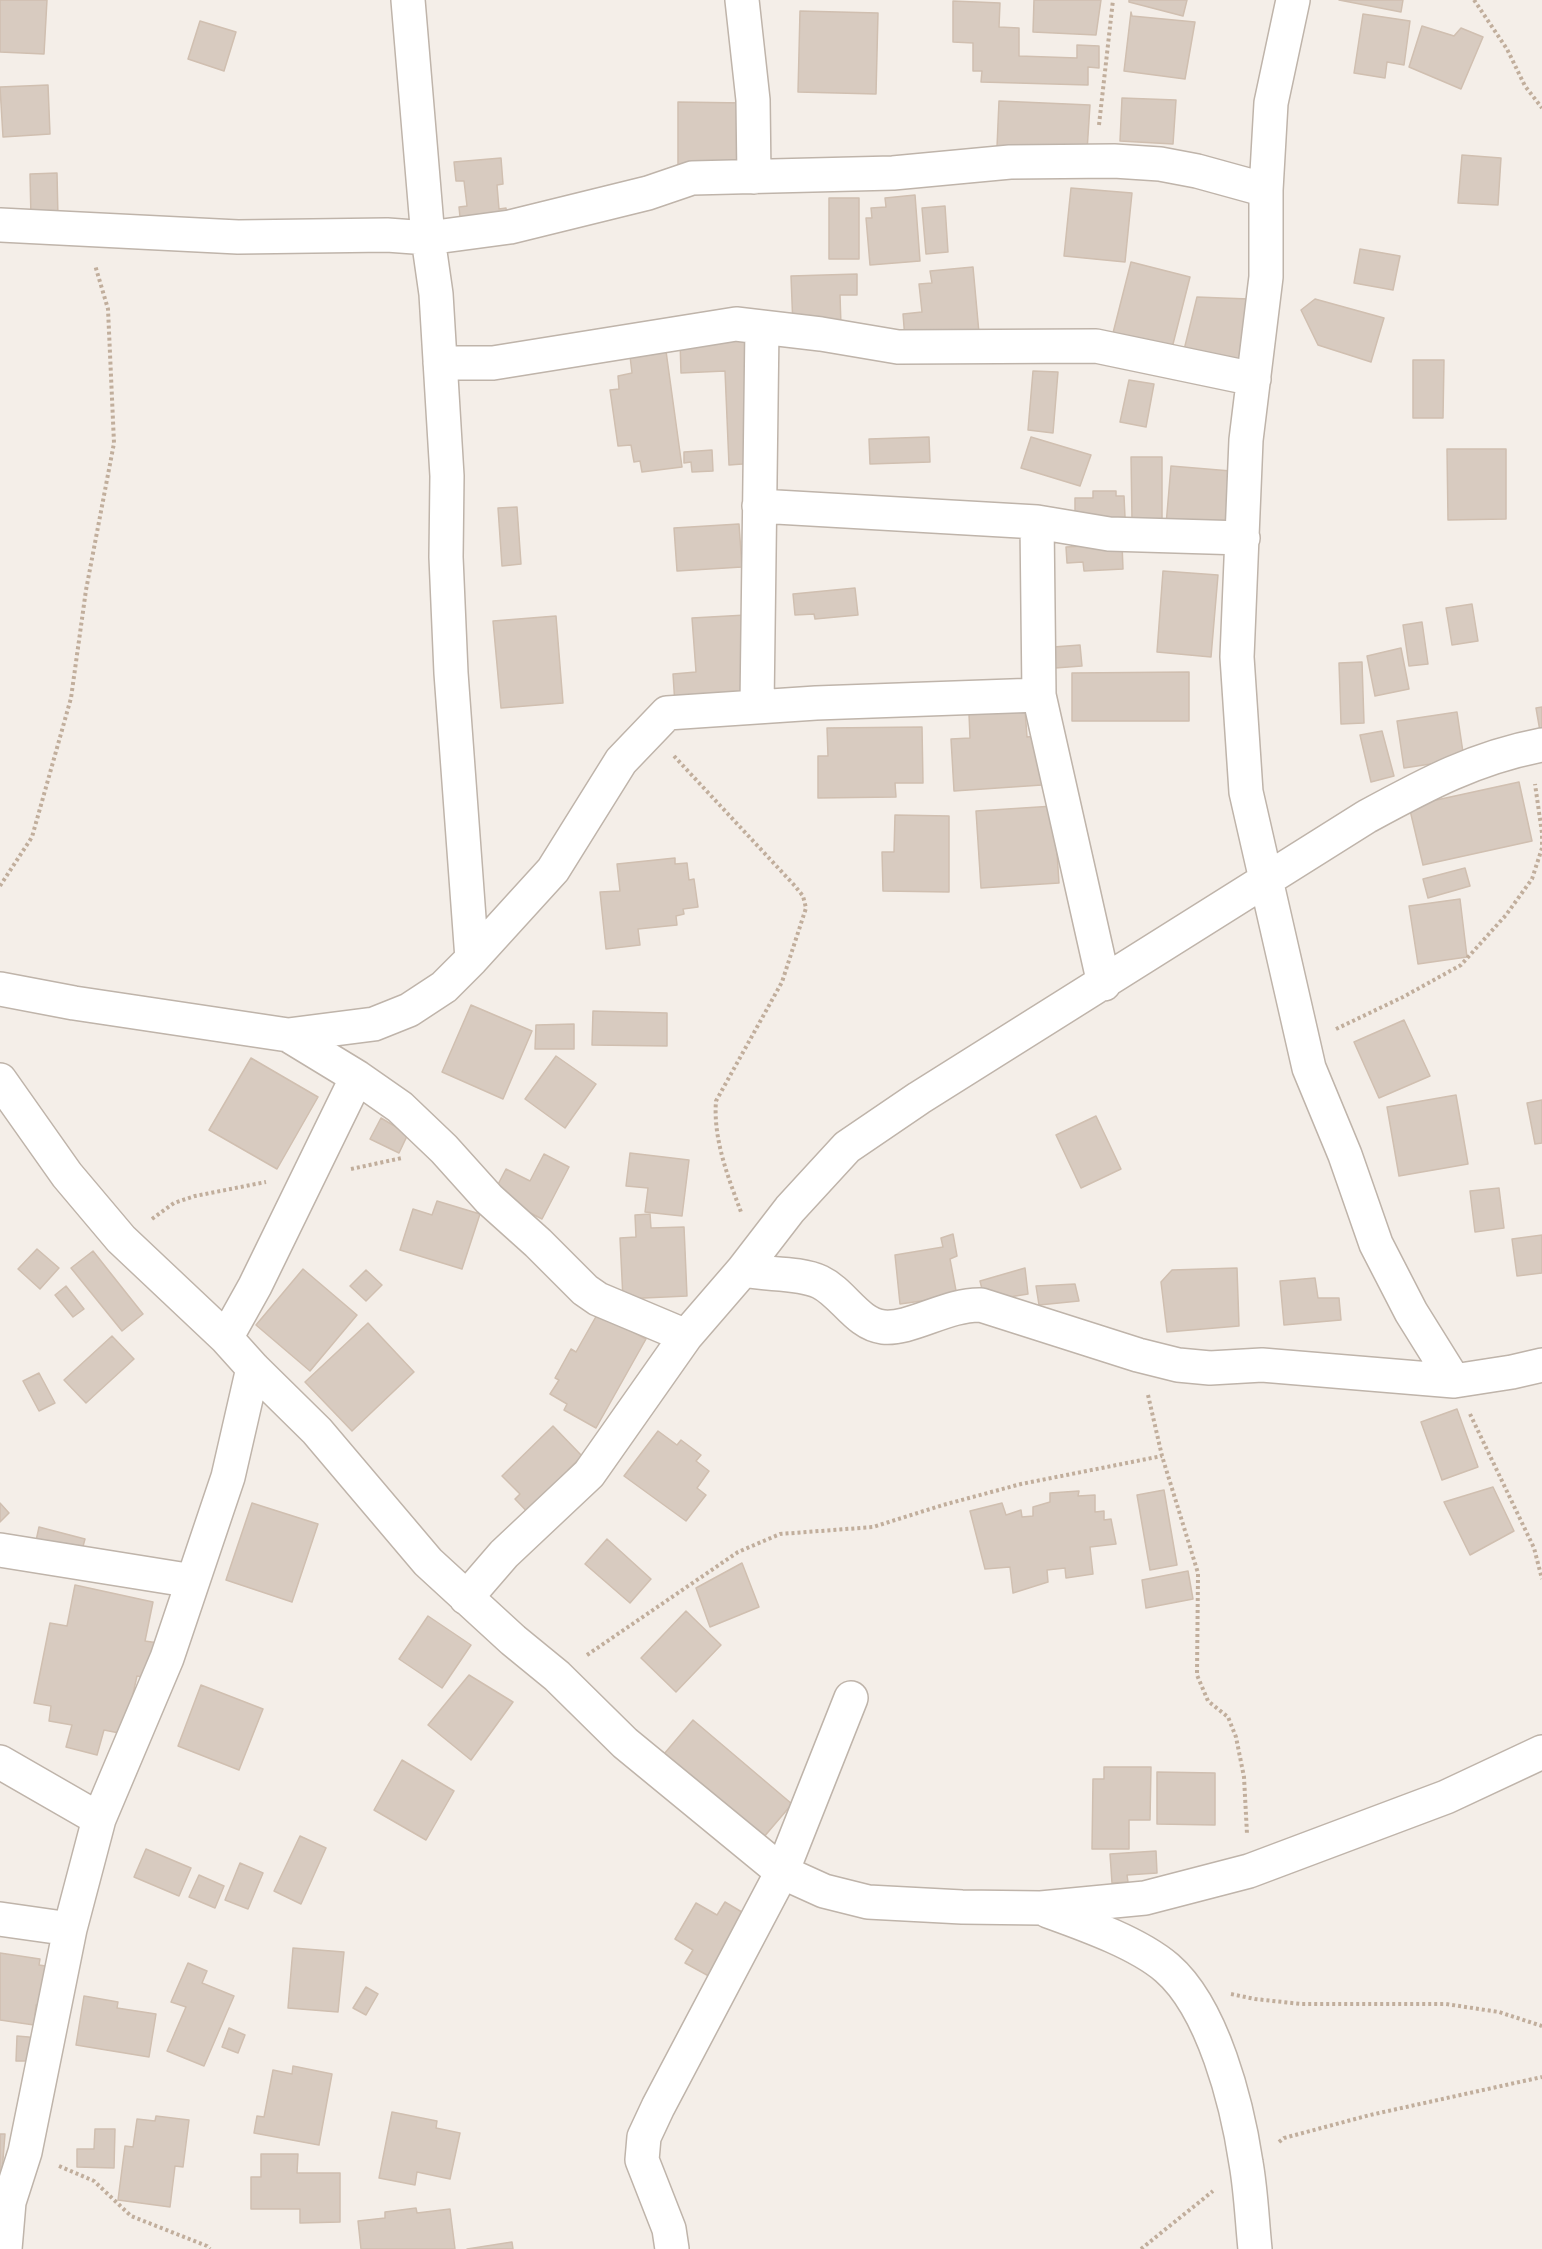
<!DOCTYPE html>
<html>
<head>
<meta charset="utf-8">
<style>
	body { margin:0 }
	canvas { display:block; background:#f4eee8 }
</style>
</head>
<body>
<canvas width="1542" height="2249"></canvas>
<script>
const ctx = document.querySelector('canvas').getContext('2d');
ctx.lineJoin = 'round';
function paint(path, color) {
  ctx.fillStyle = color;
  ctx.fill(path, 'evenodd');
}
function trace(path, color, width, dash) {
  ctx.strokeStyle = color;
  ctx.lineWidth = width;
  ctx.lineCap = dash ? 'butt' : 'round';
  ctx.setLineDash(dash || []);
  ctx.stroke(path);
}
const building = new Path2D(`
	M 0,0 L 47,0 L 44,54 L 0,52 Z
	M 1034,0 L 1101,0 L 1096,35 L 1033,32 Z
	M 1129,0 L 1187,0 L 1183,16 L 1129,2 Z
	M 1339,0 L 1403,0 L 1401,12 Z
	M 953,1 L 1000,3 L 999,27 L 1019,28 L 1019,56 L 1077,58 L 1077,45 L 1099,46 L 1099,68 L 1088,67 L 1088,85 L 981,82 L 982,71 L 973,71 L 973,43 L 953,42 Z
	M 800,11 L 878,13 L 876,94 L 798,92 Z
	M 1131,12 L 1132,16 L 1195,22 L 1185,79 L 1124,71 Z
	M 1363,14 L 1410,21 L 1404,65 L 1387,62 L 1385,78 L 1354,73 Z
	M 200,21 L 236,32 L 224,71 L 188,59 Z
	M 1422,26 L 1454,36 L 1461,28 L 1483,37 L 1461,89 L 1409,67 Z
	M 48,85 L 50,134 L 3,137 L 0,87 Z
	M 1122,98 L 1176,100 L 1173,144 L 1120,141 Z
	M 999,101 L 1090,105 L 1087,151 L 997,147 Z
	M 678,102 L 745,103 L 745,169 L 678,169 Z
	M 1462,155 L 1501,158 L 1498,205 L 1458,203 Z
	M 501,158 L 503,184 L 497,185 L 499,209 L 506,208 L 507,222 L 461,227 L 459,207 L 467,206 L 464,181 L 456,181 L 454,162 Z
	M 57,173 L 58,218 L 31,219 L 30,174 Z
	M 1071,188 L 1132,193 L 1125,262 L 1064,256 Z
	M 915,195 L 920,261 L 870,265 L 866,218 L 872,218 L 871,208 L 886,207 L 885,198 Z
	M 829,198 L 859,198 L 859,259 L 829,259 Z
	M 945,206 L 948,252 L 926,254 L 922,208 Z
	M 1360,249 L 1400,256 L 1393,290 L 1354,283 Z
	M 1131,262 L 1190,277 L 1172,348 L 1113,333 Z
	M 973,267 L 979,333 L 905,339 L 903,314 L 922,312 L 919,284 L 932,283 L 930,271 Z
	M 857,274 L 857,295 L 840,295 L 841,326 L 793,327 L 791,276 Z
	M 1197,297 L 1249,299 L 1241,363 L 1183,354 Z
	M 1315,299 L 1384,318 L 1371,362 L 1318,345 L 1301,310 Z
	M 751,338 L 756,463 L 729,465 L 725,371 L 681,373 L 680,341 Z
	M 666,351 L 682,467 L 642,472 L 640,461 L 634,462 L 631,445 L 618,446 L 610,390 L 619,389 L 618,376 L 632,373 L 630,356 Z
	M 1413,360 L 1444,360 L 1443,418 L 1413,418 Z
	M 1033,371 L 1058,372 L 1053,433 L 1028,430 Z
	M 1129,380 L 1154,384 L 1146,427 L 1120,422 Z
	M 929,437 L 930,462 L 870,464 L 869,439 Z
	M 1031,437 L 1091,455 L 1080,486 L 1021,468 Z
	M 1447,449 L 1506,449 L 1506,519 L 1448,520 Z
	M 712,450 L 713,471 L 692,472 L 691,462 L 684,463 L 684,452 Z
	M 1131,457 L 1162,457 L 1162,520 L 1132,520 Z
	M 1171,466 L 1231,471 L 1226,530 L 1166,525 Z
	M 1093,491 L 1116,491 L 1116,496 L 1124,496 L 1125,517 L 1075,519 L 1075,498 L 1093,498 Z
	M 517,507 L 521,564 L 502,566 L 498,508 Z
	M 739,524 L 742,567 L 677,571 L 674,528 Z
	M 1122,544 L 1123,569 L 1084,571 L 1083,562 L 1067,563 L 1066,547 Z
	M 1163,571 L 1218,575 L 1211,657 L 1157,652 Z
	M 855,588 L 858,615 L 815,619 L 814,614 L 795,615 L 793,594 Z
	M 1472,604 L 1478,641 L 1452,645 L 1446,608 Z
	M 746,615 L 752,699 L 675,705 L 673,674 L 696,672 L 692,618 Z
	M 556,616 L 563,703 L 501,708 L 493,621 Z
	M 1422,622 L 1428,664 L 1409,666 L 1403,625 Z
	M 1080,645 L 1082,666 L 1055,668 L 1053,647 Z
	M 1401,648 L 1409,689 L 1375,696 L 1367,656 Z
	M 1362,662 L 1364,723 L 1341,724 L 1339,663 Z
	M 1189,672 L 1189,721 L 1072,721 L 1072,673 Z
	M 1542,707 L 1542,730 L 1540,731 L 1536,708 Z
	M 1025,710 L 1027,737 L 1038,736 L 1042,785 L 954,791 L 951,739 L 970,738 L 969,714 Z
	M 1457,712 L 1464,759 L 1404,768 L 1397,721 Z
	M 922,727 L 923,783 L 895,783 L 896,797 L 818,798 L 818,756 L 828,756 L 827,728 Z
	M 1382,731 L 1394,776 L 1371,782 L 1360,735 Z
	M 1519,782 L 1532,841 L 1423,865 L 1409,806 Z
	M 1054,806 L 1059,883 L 981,888 L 976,811 Z
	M 895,815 L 949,816 L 949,892 L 883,891 L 882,852 L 894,852 Z
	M 675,858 L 675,864 L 687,863 L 689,880 L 694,879 L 698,907 L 683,909 L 684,914 L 676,916 L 677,925 L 638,929 L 640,945 L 606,949 L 600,892 L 620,891 L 617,864 Z
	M 1465,868 L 1470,886 L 1428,898 L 1423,879 Z
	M 1460,899 L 1467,957 L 1418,964 L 1409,906 Z
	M 471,1005 L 532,1031 L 503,1099 L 442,1072 Z
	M 593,1011 L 667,1013 L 667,1046 L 592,1045 Z
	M 1404,1020 L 1430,1076 L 1379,1098 L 1354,1042 Z
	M 574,1024 L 574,1049 L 535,1049 L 536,1025 Z
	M 556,1056 L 596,1084 L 565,1128 L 525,1099 Z
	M 251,1058 L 318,1097 L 277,1169 L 209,1130 Z
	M 1456,1095 L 1468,1164 L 1399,1176 L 1387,1107 Z
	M 1542,1100 L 1542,1143 L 1535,1144 L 1527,1103 Z
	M 1096,1116 L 1121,1169 L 1081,1188 L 1056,1135 Z
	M 381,1118 L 408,1134 L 399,1153 L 370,1139 Z
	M 630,1153 L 689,1160 L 682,1216 L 645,1212 L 648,1188 L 626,1186 Z
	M 544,1154 L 569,1167 L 542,1219 L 493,1194 L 506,1169 L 530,1181 Z
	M 1499,1188 L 1504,1228 L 1475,1232 L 1470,1191 Z
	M 437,1201 L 480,1214 L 462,1269 L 400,1250 L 413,1209 L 432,1215 Z
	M 650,1214 L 651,1228 L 684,1227 L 687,1296 L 623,1299 L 620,1238 L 636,1237 L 635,1215 Z
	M 953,1234 L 957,1256 L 950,1259 L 957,1296 L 900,1304 L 895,1255 L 943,1247 L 941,1238 Z
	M 1542,1235 L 1542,1273 L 1517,1276 L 1512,1239 Z
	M 37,1249 L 59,1268 L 40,1289 L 18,1269 Z
	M 93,1251 L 143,1314 L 122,1331 L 71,1268 Z
	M 1025,1268 L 1028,1294 L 985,1301 L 980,1281 Z
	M 1237,1268 L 1239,1326 L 1167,1332 L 1161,1282 L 1172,1270 Z
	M 303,1269 L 357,1315 L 310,1371 L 256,1325 Z
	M 366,1270 L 382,1285 L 366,1301 L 350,1286 Z
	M 1315,1278 L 1318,1298 L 1339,1298 L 1341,1320 L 1284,1325 L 1280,1281 Z
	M 1075,1284 L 1079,1301 L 1039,1305 L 1036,1286 Z
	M 66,1286 L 84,1309 L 73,1317 L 55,1295 Z
	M 598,1313 L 646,1339 L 596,1428 L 564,1410 L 567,1404 L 550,1394 L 559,1380 L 555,1378 L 571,1349 L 576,1352 Z
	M 368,1323 L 414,1372 L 352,1431 L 305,1382 Z
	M 112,1336 L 134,1359 L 86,1403 L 64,1380 Z
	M 39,1373 L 55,1403 L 39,1411 L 23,1381 Z
	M 1457,1409 L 1478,1467 L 1442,1480 L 1421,1422 Z
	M 553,1426 L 582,1456 L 568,1470 L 576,1478 L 534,1519 L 515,1499 L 520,1494 L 502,1476 Z
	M 658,1431 L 677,1445 L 681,1440 L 701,1455 L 696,1461 L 709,1471 L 697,1488 L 706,1495 L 686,1521 L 624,1476 Z
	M 1493,1487 L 1514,1531 L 1470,1555 L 1444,1502 Z
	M 1164,1490 L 1177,1565 L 1150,1570 L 1137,1495 Z
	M 1079,1491 L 1078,1496 L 1095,1495 L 1095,1512 L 1104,1511 L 1104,1520 L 1111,1519 L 1116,1544 L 1090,1547 L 1093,1574 L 1066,1578 L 1065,1568 L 1047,1570 L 1048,1582 L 1013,1593 L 1010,1567 L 985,1569 L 970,1511 L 1002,1503 L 1006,1515 L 1021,1510 L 1022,1517 L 1033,1516 L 1033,1507 L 1050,1502 L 1050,1493 Z
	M 0,1503 L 9,1513 L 0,1522 Z
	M 252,1503 L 318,1524 L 292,1602 L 226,1580 Z
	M 39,1527 L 85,1539 L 79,1561 L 34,1550 Z
	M 607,1539 L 651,1579 L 630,1603 L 585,1564 Z
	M 742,1563 L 759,1607 L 710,1627 L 696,1588 Z
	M 1188,1571 L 1193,1599 L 1146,1608 L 1142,1580 Z
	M 75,1585 L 153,1602 L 145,1641 L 165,1644 L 159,1680 L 137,1676 L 124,1734 L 104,1730 L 97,1755 L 66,1747 L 72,1725 L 49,1721 L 51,1706 L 34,1703 L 50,1623 L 67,1626 Z
	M 686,1611 L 721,1645 L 676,1692 L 641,1658 Z
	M 428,1616 L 471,1645 L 442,1688 L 399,1659 Z
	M 469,1675 L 513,1702 L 471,1760 L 428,1725 Z
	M 201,1685 L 263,1709 L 239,1770 L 178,1746 Z
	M 693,1720 L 792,1804 L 763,1838 L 664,1754 Z
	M 402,1760 L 454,1791 L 426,1840 L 374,1810 Z
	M 1104,1767 L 1151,1767 L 1150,1820 L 1129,1820 L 1129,1849 L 1092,1849 L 1093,1779 L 1104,1779 Z
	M 1157,1772 L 1215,1773 L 1215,1825 L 1157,1824 Z
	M 300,1836 L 326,1848 L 301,1904 L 274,1891 Z
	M 146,1849 L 191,1868 L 179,1896 L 134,1877 Z
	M 1156,1851 L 1157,1873 L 1127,1875 L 1128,1882 L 1112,1883 L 1110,1854 Z
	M 240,1863 L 263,1873 L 248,1909 L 225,1900 Z
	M 199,1875 L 224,1886 L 215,1908 L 189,1897 Z
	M 725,1902 L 752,1918 L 716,1980 L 685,1963 L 693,1950 L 675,1939 L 696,1903 L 717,1915 Z
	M 293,1948 L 344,1952 L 338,2012 L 288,2008 Z
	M 0,1953 L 40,1959 L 39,1965 L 52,1967 L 46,2007 L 36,2005 L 34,2025 L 0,2020 Z
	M 188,1963 L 207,1971 L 202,1983 L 234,1996 L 204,2066 L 167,2051 L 186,2007 L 171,2002 Z
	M 366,1987 L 378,1994 L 366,2015 L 353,2008 Z
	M 84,1996 L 118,2002 L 117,2008 L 156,2014 L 149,2057 L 76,2045 Z
	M 229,2028 L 245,2035 L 238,2053 L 222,2047 Z
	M 17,2036 L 40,2038 L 39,2061 L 16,2061 Z
	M 293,2066 L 332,2074 L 319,2145 L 254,2133 L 257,2116 L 264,2117 L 273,2070 L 292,2074 Z
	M 392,2112 L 437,2121 L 436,2128 L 460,2133 L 450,2179 L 417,2172 L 415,2185 L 379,2178 Z
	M 156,2116 L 189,2120 L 183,2167 L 175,2166 L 170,2207 L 118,2200 L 125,2146 L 133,2147 L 137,2119 L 155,2121 Z
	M 95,2129 L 115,2129 L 114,2168 L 77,2167 L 77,2149 L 94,2149 Z
	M 0,2134 L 5,2134 L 0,2197 Z
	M 261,2154 L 298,2154 L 297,2173 L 340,2173 L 340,2222 L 300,2223 L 300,2209 L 251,2209 L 251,2177 L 261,2177 Z
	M 416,2208 L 417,2213 L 450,2209 L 455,2249 L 361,2249 L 358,2221 L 385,2218 L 385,2212 Z
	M 512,2242 L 513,2249 L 467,2249 Z`);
const path = new Path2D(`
	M 1474,0 L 1507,49 L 1525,86 L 1542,108
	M 1099,125 L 1113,0
	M 674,756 L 795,886 L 803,896 L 806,908 L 782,982 L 716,1101 C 713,1139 728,1177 741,1212
	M 0,886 L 32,837 L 71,698 L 86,590 L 114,443 L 108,309 L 95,265
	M 1336,1029 L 1403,997 L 1461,965 L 1506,915 L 1532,879 L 1542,848 L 1542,833 L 1535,784
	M 351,1169 L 402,1158
	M 152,1219 L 174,1203 L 195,1196 L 266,1182
	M 1148,1395 L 1162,1456 L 1198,1573 L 1197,1675 L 1208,1701 L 1228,1717 L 1236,1737 L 1244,1777 L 1247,1834
	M 1470,1414 L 1534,1548 L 1542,1579
	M 587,1655 L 738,1552 L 780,1534 L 873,1527 L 943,1505 L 1021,1484 L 1162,1456
	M 1231,1994 L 1255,1999 L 1301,2004 L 1446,2004 L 1499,2012 L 1542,2026
	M 1279,2142 L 1284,2138 L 1370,2115 L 1542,2077
	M 59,2166 L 94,2181 L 131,2216 L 207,2246 L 210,2249
	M 1141,2249 L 1213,2191`);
const street = new Path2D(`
	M 408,0 L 428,238 L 436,294 L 447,476 L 446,557 L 451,673 L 472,959
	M 742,0 L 753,100 L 754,177
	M 1293,0 L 1271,103 L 1266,190 L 1266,277 L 1246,440 L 1237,657 L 1246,792 L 1309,1068 L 1345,1155 L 1376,1244 L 1411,1312 L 1454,1381
	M 0,225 L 238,237 L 387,235 L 428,238 L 510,227 L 648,193 L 692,178 L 893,173 L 1010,162 L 1114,161 L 1160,164 L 1197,171 L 1266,190
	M 440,363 L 493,363 L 736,324 L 821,334 L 898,347 L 1096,346 L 1254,379
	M 759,506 L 1037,522 L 1109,534 L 1243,538
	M 1037,522 L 1039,695 L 1104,984
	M 757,706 L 762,327
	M 0,989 L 74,1003 L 288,1035 L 374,1024 L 409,1010 L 444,987 L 472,959 L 553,870 L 621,761 L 667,713 L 816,703 L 1039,695
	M 288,1035 L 357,1077 L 400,1107 L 444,1149 L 489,1199 L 538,1243 L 585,1290 L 598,1299 L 686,1336
	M 0,1080 L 67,1175 L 121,1239 L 226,1338 L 253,1368 L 317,1431 L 428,1562 L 513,1640 L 557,1676 L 625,1743 L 782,1872 L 824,1891 L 868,1902 L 962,1907 L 1041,1908 L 1145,1898 L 1249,1871 L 1446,1797 L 1542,1752
	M 743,1270 C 766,1275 799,1272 820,1282 C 843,1293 857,1324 883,1327 C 911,1330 947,1304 981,1305 L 1138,1355 L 1178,1365 L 1210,1368 L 1262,1365 L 1454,1381 L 1512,1372 L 1542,1365
	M 226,1338 L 255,1286 L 357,1077
	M 0,1550 L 193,1581
	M 466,1598 L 504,1554 L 589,1474 L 686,1336 L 743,1270 L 790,1209 L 847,1147 L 919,1098 L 1366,817 C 1425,785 1474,758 1542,745
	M 0,1762 L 99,1819
	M 1048,1911 C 1084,1924 1138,1943 1167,1968 C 1213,2008 1237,2103 1246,2163 C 1251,2191 1252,2220 1255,2249
	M 0,1919 L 70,1929
	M 5,2249 L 9,2202 L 25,2152 L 70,1929 L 99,1819 L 167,1658 L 228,1477 L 253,1368
	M 672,2249 L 669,2229 L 642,2160 L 644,2137 L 658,2107 L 782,1872 L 851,1698`);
paint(building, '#d8cbc0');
trace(building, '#d0bfb0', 1.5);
trace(street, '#bfb4aa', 36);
trace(path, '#c1ae9c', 4, [3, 3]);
trace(street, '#fff', 33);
</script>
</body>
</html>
